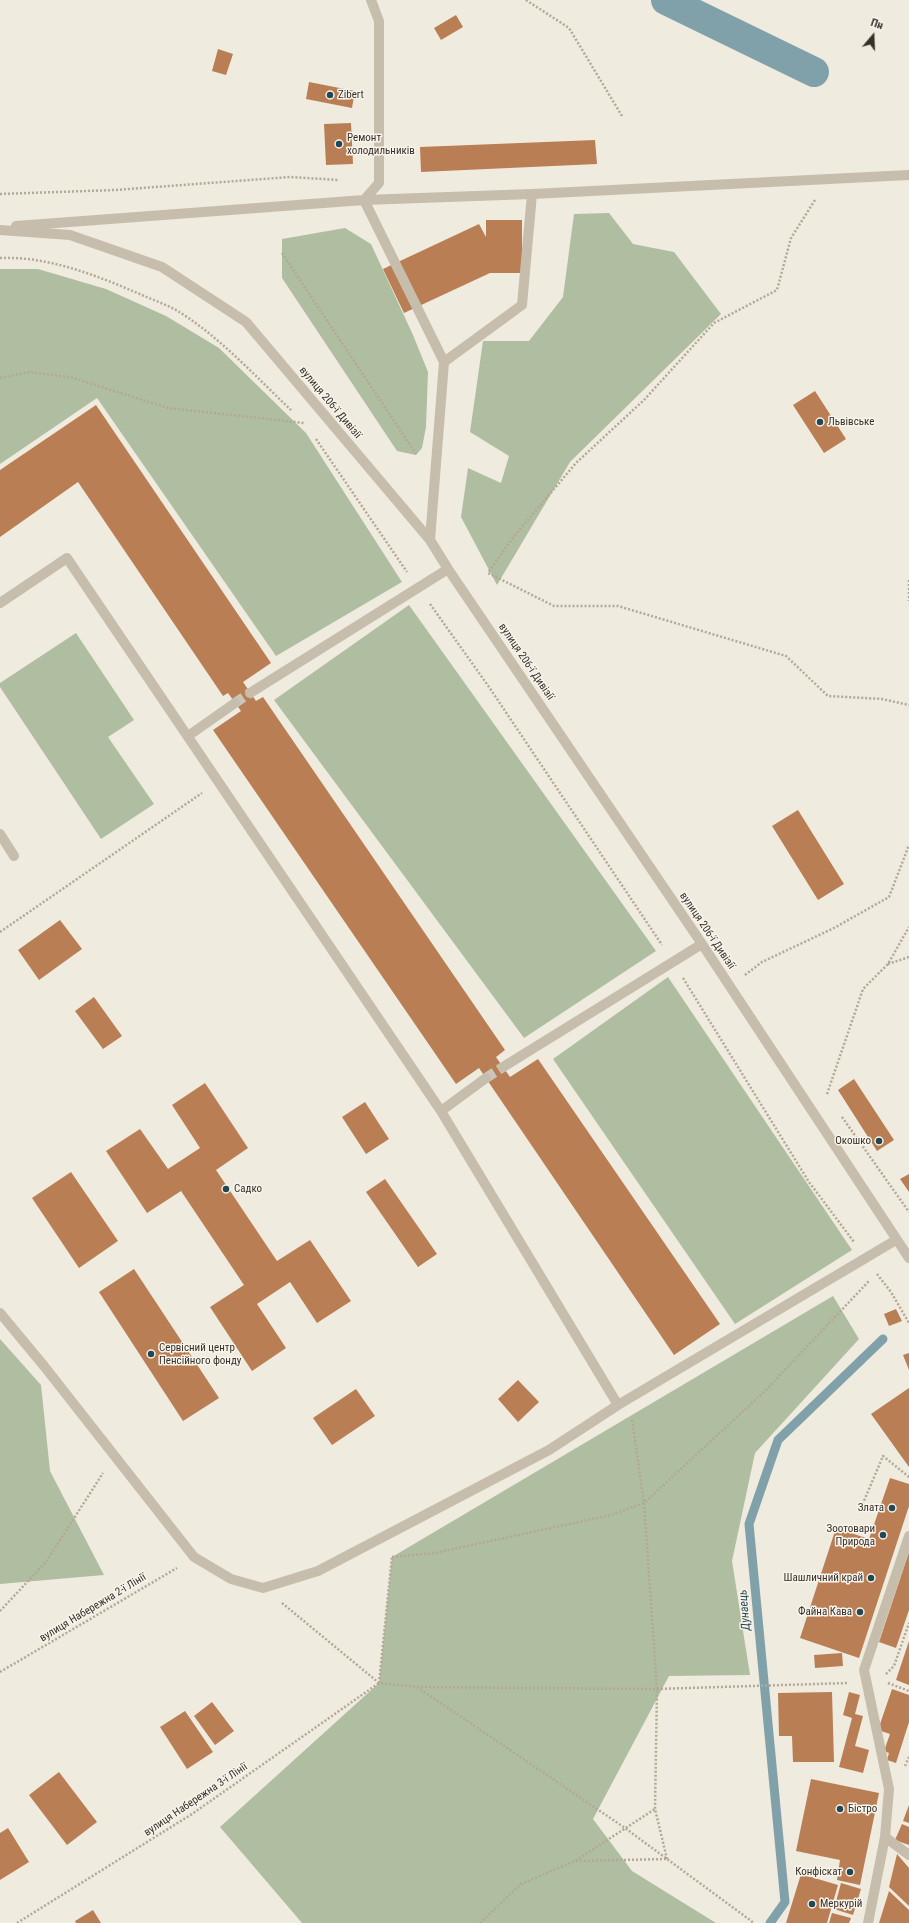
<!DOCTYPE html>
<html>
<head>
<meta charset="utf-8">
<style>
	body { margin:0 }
	#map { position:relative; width:909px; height:1923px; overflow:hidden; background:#f0ebdf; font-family:"Roboto Condensed",sans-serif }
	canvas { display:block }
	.north { position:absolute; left:853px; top:16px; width:40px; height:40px; -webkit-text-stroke:3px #f8f4eb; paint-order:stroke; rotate:19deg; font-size:11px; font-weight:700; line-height:16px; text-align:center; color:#36302a }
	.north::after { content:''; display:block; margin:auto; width:14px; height:18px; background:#36302a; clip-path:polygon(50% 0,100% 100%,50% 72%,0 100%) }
</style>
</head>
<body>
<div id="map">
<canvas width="909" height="1923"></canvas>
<div class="north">Пн</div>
</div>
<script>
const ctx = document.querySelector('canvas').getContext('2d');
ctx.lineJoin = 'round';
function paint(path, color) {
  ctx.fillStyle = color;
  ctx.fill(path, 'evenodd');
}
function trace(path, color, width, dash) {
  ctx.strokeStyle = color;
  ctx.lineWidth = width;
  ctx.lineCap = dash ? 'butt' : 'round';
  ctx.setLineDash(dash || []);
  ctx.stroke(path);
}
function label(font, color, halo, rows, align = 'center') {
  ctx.font = font + ' "Roboto Condensed",sans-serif';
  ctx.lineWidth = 3;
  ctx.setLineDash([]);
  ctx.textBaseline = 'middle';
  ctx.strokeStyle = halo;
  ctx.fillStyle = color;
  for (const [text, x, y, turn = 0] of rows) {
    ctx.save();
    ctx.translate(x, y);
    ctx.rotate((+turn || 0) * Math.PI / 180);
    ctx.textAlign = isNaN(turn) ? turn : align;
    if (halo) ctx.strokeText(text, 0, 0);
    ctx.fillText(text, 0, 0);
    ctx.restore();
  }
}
const green = new Path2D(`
	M 609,213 L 633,244 L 674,252 L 721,314 L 570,462 L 497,585 L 461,517 L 468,468 L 501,483 L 509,456 L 470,432 L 483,341 L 529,341 L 563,297 L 574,214 Z
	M 345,228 L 371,244 L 413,335 L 428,372 L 426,427 L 422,448 L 416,455 L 397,451 L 282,278 L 282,239 Z
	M 0,269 L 38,269 L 106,289 L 166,316 L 219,348 L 306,433 L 402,582 L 276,656 L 97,398 L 0,464 Z
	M 409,605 L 656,951 L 524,1038 L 274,700 Z
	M 76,633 L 134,720 L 108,737 L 154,804 L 101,839 L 0,687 L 0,683 Z
	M 668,977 L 852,1250 L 735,1324 L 553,1059 Z
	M 833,1296 L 859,1339 L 755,1453 L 732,1561 L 750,1675 L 669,1676 L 593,1819 L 632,1871 L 716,1923 L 302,1923 L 220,1827 L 379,1683 L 392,1557 Z
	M 0,1339 L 41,1385 L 50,1471 L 104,1575 L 0,1584 Z`);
const stream = new Path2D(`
	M 770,1923 L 785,1902 L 749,1524 L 778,1440 L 883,1339`);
const canal = new Path2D(`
	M 666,0 L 814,72`);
const building = new Path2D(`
	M 456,15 L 463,27 L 441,40 L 434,28 Z
	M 218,49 L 233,54 L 226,75 L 212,71 Z
	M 309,82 L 355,91 L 352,108 L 306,99 Z
	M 351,123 L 353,164 L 326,165 L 324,124 Z
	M 595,140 L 597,164 L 421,172 L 420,147 Z
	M 486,220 L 522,220 L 522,273 L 490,273 L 404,313 L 383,269 L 479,224 L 486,237 Z
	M 815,391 L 846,439 L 824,453 L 793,405 Z
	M 96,405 L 271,663 L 243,682 L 256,701 L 263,697 L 505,1050 L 496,1057 L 510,1077 L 538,1059 L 720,1324 L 674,1355 L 479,1068 L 456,1084 L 213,730 L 241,711 L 228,693 L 223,696 L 78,482 L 0,537 L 0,470 Z
	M 798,810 L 844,884 L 818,900 L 772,826 Z
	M 60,920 L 82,949 L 39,980 L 18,950 Z
	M 94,997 L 122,1036 L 103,1049 L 75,1011 Z
	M 854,1079 L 894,1140 L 877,1151 L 838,1090 Z
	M 205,1083 L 248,1148 L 216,1170 L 277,1261 L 310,1240 L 351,1301 L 317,1323 L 290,1282 L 257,1304 L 286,1348 L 252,1371 L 210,1307 L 244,1285 L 181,1191 L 147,1213 L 106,1151 L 140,1129 L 168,1169 L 200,1148 L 172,1105 Z
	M 365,1102 L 389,1139 L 366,1154 L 342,1117 Z
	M 71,1172 L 118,1241 L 79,1268 L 32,1198 Z
	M 909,1174 L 909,1192 L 900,1179 Z
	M 385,1179 L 437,1254 L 418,1267 L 366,1192 Z
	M 134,1269 L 219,1398 L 183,1421 L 99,1292 Z
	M 896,1309 L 902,1321 L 889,1326 L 884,1314 Z
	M 909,1353 L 909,1370 L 903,1355 Z
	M 518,1380 L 539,1402 L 518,1422 L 498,1399 Z
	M 909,1388 L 909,1467 L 871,1414 Z
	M 356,1389 L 375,1416 L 332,1445 L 313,1418 Z
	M 890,1478 L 909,1484 L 909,1506 L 859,1658 L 800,1638 L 836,1528 L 869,1539 Z
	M 909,1552 L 909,1610 L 896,1648 L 879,1642 Z
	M 909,1641 L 909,1685 L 896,1680 Z
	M 842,1653 L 843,1666 L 815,1668 L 814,1655 Z
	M 892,1689 L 909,1695 L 909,1722 L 896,1763 L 887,1760 L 889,1753 L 884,1751 L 890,1734 L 878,1730 Z
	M 832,1692 L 834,1762 L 793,1762 L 792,1736 L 779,1736 L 778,1693 Z
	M 849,1692 L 860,1695 L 855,1714 L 863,1716 L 855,1746 L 869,1750 L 863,1773 L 839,1767 L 852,1718 L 843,1715 Z
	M 212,1702 L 234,1731 L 215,1745 L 194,1716 Z
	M 185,1711 L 213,1752 L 187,1769 L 160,1727 Z
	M 59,1772 L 97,1822 L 67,1845 L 29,1795 Z
	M 811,1779 L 879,1793 L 860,1885 L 837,1880 L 840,1860 L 796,1851 Z
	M 909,1805 L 909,1823 L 903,1821 Z
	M 902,1824 L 909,1827 L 909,1845 L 895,1840 Z
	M 8,1828 L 29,1862 L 0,1880 L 0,1833 Z
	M 897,1854 L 909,1868 L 909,1906 L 889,1887 Z
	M 801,1874 L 838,1885 L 827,1923 L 786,1923 Z
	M 841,1883 L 861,1889 L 853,1915 L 834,1909 Z
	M 889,1891 L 909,1910 L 909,1923 L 879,1923 Z
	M 93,1910 L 101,1923 L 76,1923 L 75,1921 Z
	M 832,1913 L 851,1918 L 849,1923 L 829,1923 Z`);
const minorTunnel = new Path2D(`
	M 235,703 L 250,693
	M 486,1078 L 503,1067`);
const path = new Path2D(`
	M 526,0 L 569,28 L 622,116
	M 0,194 L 115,190 L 290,177 L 339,180
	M 815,200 L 791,238 L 777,290 L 714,323 L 644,400 L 576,463 L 511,540 L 488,573 L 554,606 L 618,606 L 786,656 L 828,696 L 882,699 L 909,705
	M 282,253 L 416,454
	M 0,258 C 49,256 98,276 142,295 C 153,300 165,304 176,310 C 218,335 257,378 292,411
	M 0,378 L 29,372 L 70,377 L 168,408 L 304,423
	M 316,439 L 407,572
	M 909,580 L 909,601
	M 430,604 L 489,687 L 662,945
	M 0,932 L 202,793
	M 888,964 L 909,957
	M 745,975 L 762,962 L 834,928 L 889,897 L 909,845
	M 683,978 L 809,1182 L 854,1242
	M 827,1094 L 863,989 L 888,964 L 909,927
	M 842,1117 L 909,1212
	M 877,1274 L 891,1292 L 909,1323
	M 632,1420 L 644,1503 L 657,1689 L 655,1809 L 667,1859
	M 861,1508 L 883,1456 L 909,1477
	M 392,1557 L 435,1553 L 611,1515 L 644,1503 L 764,1392 L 869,1281
	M 282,1603 L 379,1683 L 417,1687 L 625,1828 L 754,1923
	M 0,1611 L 46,1562 L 103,1473
	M 0,1672 L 177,1568
	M 886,1674 L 894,1666 L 909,1623
	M 379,1683 L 392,1556
	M 888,1683 L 909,1691
	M 417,1687 L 657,1689 L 847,1683
	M 905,1766 L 909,1757
	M 576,1861 L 667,1859
	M 17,1923 L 192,1814 L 379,1683
	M 480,1923 L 521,1884 L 575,1861 L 655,1809`);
const minor = new Path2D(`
	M 371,0 L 379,21 L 379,183 L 364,200 L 444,362 L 430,540
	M 16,226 L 364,200 L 532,194 L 909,175
	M 0,230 L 70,235 L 162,267 L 246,322 L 430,540 L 448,569 L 702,944 L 909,1258
	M 444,362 L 522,305 L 532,194
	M 0,603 L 67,558 L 441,1111 L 618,1405
	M 250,693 L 448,569
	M 188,736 L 235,703
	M 0,834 L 14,856
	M 503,1067 L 702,944
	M 441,1111 L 486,1078
	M 0,1313 L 44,1366 L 194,1557 L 231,1579 L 263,1588 L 318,1571 L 549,1450 L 618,1405 L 896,1240
	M 885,1837 L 909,1855
	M 868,1923 L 885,1837 L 889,1789 L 864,1670 L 909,1536`);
const markers = [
	[330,95,4,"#244853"],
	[339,144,4,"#244853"],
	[820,422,4,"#244853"],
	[879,1141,4,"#244853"],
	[226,1189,4,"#244853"],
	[151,1354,4,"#244853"],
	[892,1508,4,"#244853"],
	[883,1535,4,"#244853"],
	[871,1578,4,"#244853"],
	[860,1612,4,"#244853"],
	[840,1809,4,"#244853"],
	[850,1872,4,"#244853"],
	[812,1904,4,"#244853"]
];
const poiNames = [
	["Zibert",338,95],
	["Ремонт",347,138],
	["холодильників",347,151],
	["Львівське",828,422],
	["Окошко",871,1141,"right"],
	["Садко",234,1189],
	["Сервісний центр",159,1348],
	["Пенсійного фонду",159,1361],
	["Злата",884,1508,"right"],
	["Зоотовари",875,1529,"right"],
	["Природа",875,1542,"right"],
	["Шашличний край",863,1578,"right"],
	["Файна Кава",852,1612,"right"],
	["Бістро",848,1809],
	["Конфіскат",842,1872,"right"],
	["Меркурій",820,1904]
];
const streetNames = [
	["вулиця 206-ї Дивізії",330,403,50],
	["вулиця 206-ї Дивізії",526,662,56],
	["вулиця 206-ї Дивізії",707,931,56],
	["вулиця Набережна 2-ї Лінії",93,1608,-31],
	["вулиця Набережна 3-ї Лінії",196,1800,-34]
];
const waterNames = [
	["Дунаець",745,1610,-95]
];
paint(green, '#afbea0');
trace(stream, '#81a1aa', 9);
trace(canal, '#81a1aa', 30);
paint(building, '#b97e54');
trace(minorTunnel, '#cbc6bb', 10, [10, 5]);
trace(path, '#b3a796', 2.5, [2, 2]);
trace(minor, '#c7bdac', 10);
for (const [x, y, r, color] of markers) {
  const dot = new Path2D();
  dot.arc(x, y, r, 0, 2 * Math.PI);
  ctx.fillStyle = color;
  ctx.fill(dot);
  trace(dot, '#f8f4eb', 1.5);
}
label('11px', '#36302a', '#f8f4eb', poiNames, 'left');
label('11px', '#36302a', '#f8f4eb', streetNames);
label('italic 12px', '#244853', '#f8f4eb', waterNames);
</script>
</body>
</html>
